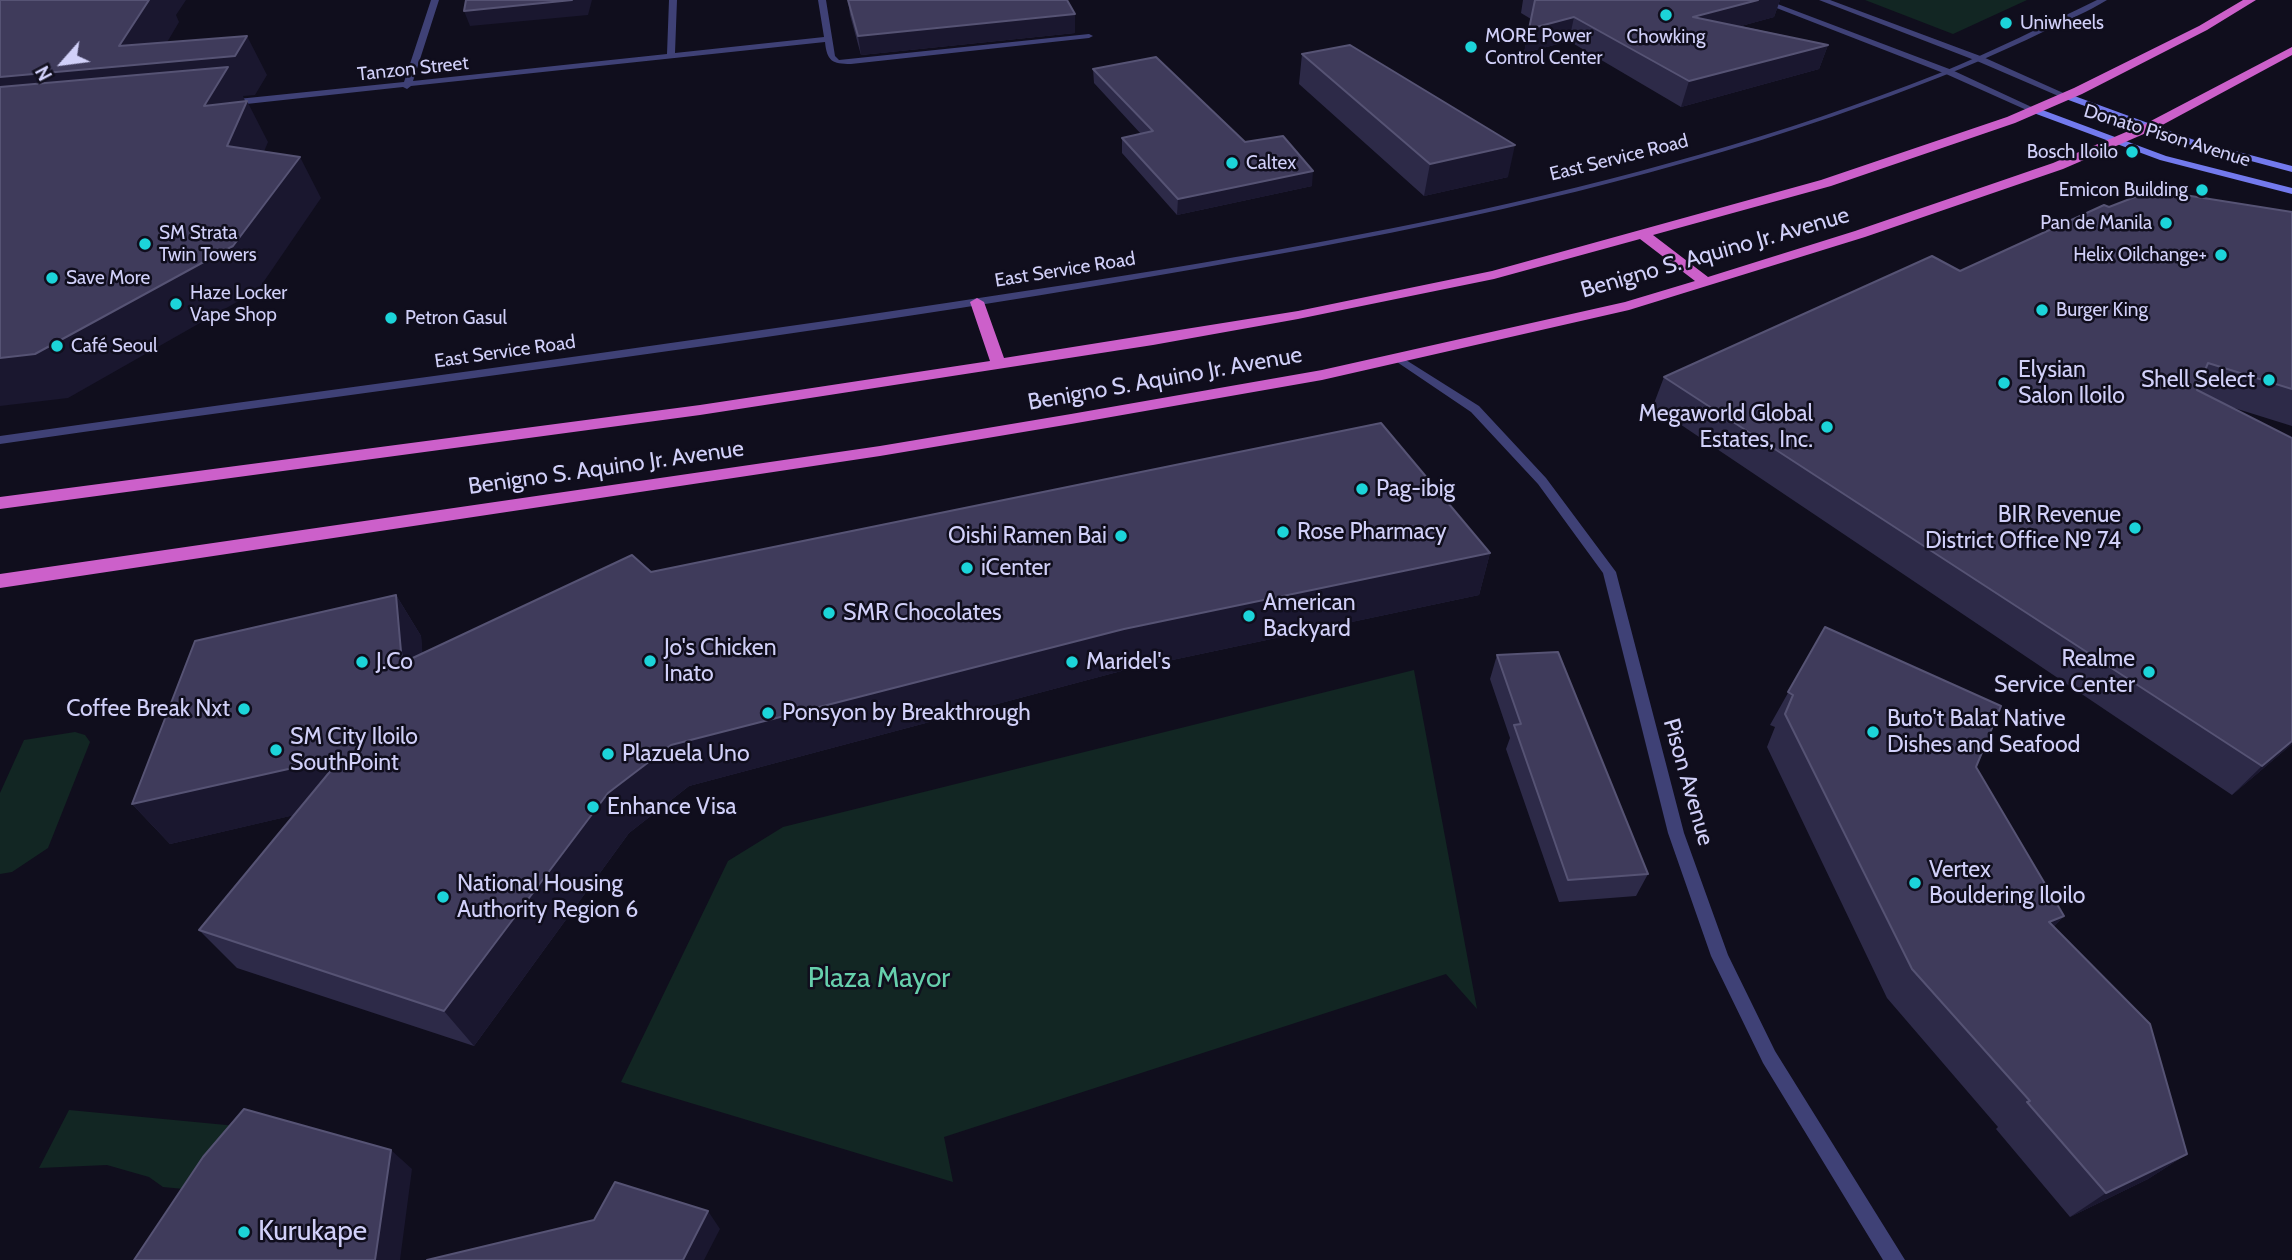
<!DOCTYPE html>
<html>
<head>
<meta charset="utf-8">
<style>
	body { margin:0 }
	#map { position:relative; width:2292px; height:1260px; overflow:hidden; background:#100e1d; font-family:Cabin,sans-serif }
	canvas { display:block }
	.north { position:absolute; left:28px; top:28px; width:70px; height:70px; -webkit-text-stroke:5px #100e1d; paint-order:stroke; rotate:242deg; font-size:19px; font-weight:700; line-height:28px; text-align:center; color:#d1d0f9 }
	.north::after { content:''; display:block; margin:auto; width:24px; height:32px; background:#d1d0f9; clip-path:polygon(50% 0,100% 100%,50% 72%,0 100%) }
</style>
</head>
<body>
<div id="map">
<canvas width="2292" height="1260"></canvas>
<div class="north">N</div>
</div>
<script>
const ctx = document.querySelector('canvas').getContext('2d');
ctx.lineJoin = 'round';
function paint(path, color) {
  ctx.fillStyle = color;
  ctx.fill(path, 'evenodd');
}
function trace(path, color, width, dash) {
  ctx.strokeStyle = color;
  ctx.lineWidth = width;
  ctx.lineCap = dash ? 'butt' : 'round';
  ctx.setLineDash(dash || []);
  ctx.stroke(path);
}
function label(font, color, halo, rows, align = 'center') {
  ctx.font = font + ' Cabin,sans-serif';
  ctx.lineWidth = 5;
  ctx.setLineDash([]);
  ctx.textBaseline = 'middle';
  ctx.strokeStyle = halo;
  ctx.fillStyle = color;
  for (const [text, x, y, turn = 0] of rows) {
    ctx.save();
    ctx.translate(x, y);
    ctx.rotate((+turn || 0) * Math.PI / 180);
    ctx.textAlign = isNaN(turn) ? turn : align;
    if (halo) ctx.strokeText(text, 0, 0);
    ctx.fillText(text, 0, 0);
    ctx.restore();
  }
}
const green = new Path2D(`
	M 1865,0 L 2027,0 L 1953,34 Z
	M 1414,670 L 1477,1009 L 1446,974 L 944,1137 L 953,1182 L 621,1082 L 728,861 L 783,827 Z
	M 75,732 L 85,735 L 90,742 L 48,848 L 12,872 L 0,874 L 0,793 L 24,740 Z
	M 69,1110 L 268,1129 L 184,1189 L 163,1187 L 149,1177 L 107,1165 L 39,1168 Z`);
const minor = new Path2D(`
	M 431,0 L 439,0 L 413,81 L 667,54 L 669,0 L 677,0 L 675,53 L 824,37 L 818,0 L 826,0 L 835,56 L 839,60 L 1089,34 L 1093,36 L 1089,38 L 851,64 C 832,64 827,61 825,42 L 411,86 L 407,89 L 403,87 L 228,106 L 224,103 L 228,100 L 404,82 Z
	M 1756,0 L 1767,0 L 1952,70 L 2038,110 L 2031,112 L 1946,74 Z
	M 1819,0 L 1830,0 L 1983,57 L 2070,96 L 2063,98 L 1977,61 Z`);
const tertiary = new Path2D(`
	M 2097,0 L 2107,0 C 2089,11 2068,20 2049,29 C 1990,58 1930,82 1868,104 C 1677,173 1479,218 1279,254 C 855,332 426,382 0,444 L 0,436 C 317,391 635,350 953,302 C 1285,252 1626,198 1940,73 C 1994,51 2045,25 2097,0 Z
	M 1398,355 L 1479,406 L 1546,478 L 1616,572 L 1684,833 L 1728,955 L 1775,1051 L 1905,1260 L 1883,1260 L 1763,1063 L 1711,956 L 1668,833 L 1603,573 L 1538,484 L 1471,412 L 1394,360 L 1394,356 Z`);
const secondary = new Path2D(`
	M 2063,94 L 2069,94 L 2197,141 L 2292,166 L 2292,172 L 2191,145 L 2063,98 Z
	M 2031,108 L 2037,108 L 2166,156 L 2292,188 L 2292,194 L 2160,160 L 2031,112 Z`);
const trunk = new Path2D(`
	M 2243,0 L 2256,0 L 2207,30 L 2082,94 L 2015,123 L 1831,186 L 1653,235 L 1708,277 L 1855,231 L 2053,163 L 2145,124 L 2292,47 L 2292,55 L 2153,130 L 2063,169 L 1865,237 L 1629,310 L 1322,380 L 1071,424 L 880,456 L 0,588 L 0,574 L 880,446 L 1071,414 L 1322,370 L 1625,302 L 1695,281 L 1640,239 L 1494,279 L 1298,319 L 1153,345 L 700,415 L 0,509 L 0,497 L 700,405 L 990,361 L 970,302 L 977,298 L 984,302 L 1004,358 L 1298,311 L 1492,271 L 1821,180 L 2007,117 L 2074,88 L 2199,26 Z`);
const wall = new Path2D(`
	M 848,0 L 1075,14 L 1075,33 L 861,55 L 850,15 Z
	M 1523,0 L 1780,0 L 1774,17 L 1741,26 L 1828,45 L 1819,69 L 1681,107 L 1569,41 L 1524,53 L 1531,19 L 1521,13 Z
	M 1302,54 L 1508,177 L 1424,196 L 1299,84 Z
	M 1093,69 L 1245,142 L 1312,186 L 1177,215 L 1122,153 L 1122,138 L 1141,134 L 1094,83 Z
	M 2109,207 L 2292,212 L 2292,426 L 2231,407 L 2292,744 L 2232,795 L 1653,406 L 1664,377 L 1960,271 Z
	M 1490,553 L 1479,595 L 1125,670 L 689,786 L 629,833 L 474,1046 L 237,968 L 199,930 L 294,815 L 170,844 L 132,804 L 396,595 L 421,636 L 422,653 L 651,572 Z
	M 1825,627 L 1976,767 L 2064,916 L 2053,927 L 2187,1154 L 2148,1179 L 2070,1217 L 1996,1129 L 1998,1127 L 1887,998 L 1767,747 L 1775,727 L 1770,725 Z
	M 1497,655 L 1648,874 L 1636,896 L 1559,902 L 1506,749 L 1510,738 L 1490,679 Z`);
const shadedWall = new Path2D(`
	M 149,0 L 186,0 L 176,15 L 179,22 L 155,63 L 247,36 L 267,75 L 255,95 L 243,96 L 246,103 L 247,101 L 268,142 L 249,188 L 0,119 L 0,77 L 119,46 Z
	M 572,0 L 592,0 L 588,15 L 470,26 L 464,11 Z
	M 1758,0 L 1780,0 L 1774,17 L 1686,41 L 1693,17 Z
	M 1075,14 L 1075,33 L 861,55 L 858,36 Z
	M 1574,17 L 1569,41 L 1524,53 L 1529,29 Z
	M 1828,45 L 1819,69 L 1681,107 L 1689,81 Z
	M 1515,145 L 1508,177 L 1424,196 L 1430,164 Z
	M 300,157 L 321,198 L 258,290 L 68,398 L 0,406 L 0,358 Z
	M 1313,171 L 1312,186 L 1177,215 L 1178,199 Z
	M 1490,553 L 1479,595 L 1125,670 L 689,786 L 629,833 L 474,1046 L 444,1011 L 608,793 L 671,745 L 1124,629 Z
	M 396,595 L 421,636 L 427,704 L 402,663 Z
	M 2292,741 L 2292,744 L 2232,795 L 2262,766 Z
	M 342,757 L 372,797 L 170,844 L 132,804 Z
	M 2064,916 L 2034,946 L 2049,922 Z
	M 391,1150 L 412,1169 L 400,1260 L 375,1260 Z
	M 2187,1154 L 2148,1179 L 2070,1217 L 2106,1193 Z
	M 708,1211 L 720,1229 L 704,1260 L 683,1260 Z`);
const building = new Path2D(`
	M 0,0 L 149,0 L 119,46 L 247,36 L 235,56 L 0,77 Z
	M 466,0 L 572,0 L 464,11 Z
	M 848,0 L 1067,0 L 1075,14 L 858,36 Z
	M 1535,0 L 1758,0 L 1693,17 L 1828,45 L 1689,81 L 1574,17 L 1529,29 Z
	M 1350,45 L 1515,145 L 1430,164 L 1302,54 Z
	M 1156,57 L 1245,142 L 1283,136 L 1313,171 L 1178,199 L 1122,138 L 1153,131 L 1093,69 Z
	M 228,67 L 204,106 L 247,101 L 227,146 L 300,157 L 233,246 L 35,354 L 0,358 L 0,87 Z
	M 2153,190 L 2292,212 L 2292,389 L 2208,363 L 2197,390 L 2292,438 L 2292,741 L 2262,766 L 1664,377 L 1932,256 L 1960,271 L 2104,205 L 2109,207 Z
	M 1381,423 L 1490,553 L 1124,629 L 671,745 L 608,793 L 444,1011 L 199,930 L 342,757 L 132,804 L 195,641 L 396,595 L 402,663 L 632,555 L 651,572 Z
	M 1825,627 L 2001,706 L 1976,767 L 2064,916 L 2049,922 L 2150,1024 L 2187,1154 L 2106,1193 L 2027,1102 L 2030,1101 L 1912,969 L 1785,714 L 1793,695 L 1788,692 Z
	M 1558,652 L 1648,874 L 1568,880 L 1514,725 L 1521,724 L 1497,655 Z
	M 244,1109 L 391,1150 L 375,1260 L 134,1260 L 203,1157 Z
	M 615,1182 L 708,1211 L 683,1260 L 427,1260 L 594,1220 Z`);
const markers = [
	[1666,15,7,"#1cd4d9"],
	[2006,23,7,"#1cd4d9"],
	[1471,47,7,"#1cd4d9"],
	[2132,152,7,"#1cd4d9"],
	[1232,163,7,"#1cd4d9"],
	[2202,190,7,"#1cd4d9"],
	[2166,223,7,"#1cd4d9"],
	[145,244,7,"#1cd4d9"],
	[2221,255,7,"#1cd4d9"],
	[52,278,7,"#1cd4d9"],
	[176,304,7,"#1cd4d9"],
	[2042,310,7,"#1cd4d9"],
	[391,318,7,"#1cd4d9"],
	[57,346,7,"#1cd4d9"],
	[2269,380,7,"#1cd4d9"],
	[2004,383,7,"#1cd4d9"],
	[1827,427,7,"#1cd4d9"],
	[1362,489,7,"#1cd4d9"],
	[2135,528,7,"#1cd4d9"],
	[1283,532,7,"#1cd4d9"],
	[1121,536,7,"#1cd4d9"],
	[967,568,7,"#1cd4d9"],
	[829,613,7,"#1cd4d9"],
	[1249,616,7,"#1cd4d9"],
	[650,661,7,"#1cd4d9"],
	[362,662,7,"#1cd4d9"],
	[1072,662,7,"#1cd4d9"],
	[2149,672,7,"#1cd4d9"],
	[244,709,7,"#1cd4d9"],
	[768,713,7,"#1cd4d9"],
	[1873,732,7,"#1cd4d9"],
	[276,750,7,"#1cd4d9"],
	[608,754,7,"#1cd4d9"],
	[593,807,7,"#1cd4d9"],
	[1915,883,7,"#1cd4d9"],
	[443,897,7,"#1cd4d9"],
	[244,1232,7,"#1cd4d9"]
];
const farPoinames = [
	["Uniwheels",2020,23],
	["MORE Power",1485,36],
	["Control Center",1485,58],
	["Chowking",1666,37,"center"],
	["Bosch Iloilo",2118,152,"right"],
	["Caltex",1246,163],
	["Emicon Building",2188,190,"right"],
	["Pan de Manila",2152,223,"right"],
	["SM Strata",159,233],
	["Twin Towers",159,255],
	["Helix Oilchange+",2207,255,"right"],
	["Save More",66,278],
	["Haze Locker",190,293],
	["Vape Shop",190,315],
	["Burger King",2056,310],
	["Petron Gasul",405,318],
	["Café Seoul",71,346]
];
const farStreetnames = [
	["Tanzon Street",413,69,-6],
	["Donato Pison Avenue",2167,136,17],
	["East Service Road",1619,158,-14],
	["East Service Road",1065,270,-9],
	["East Service Road",505,352,-8]
];
const streetNames = [
	["Benigno S. Aquino Jr. Avenue",1715,253,-16],
	["Benigno S. Aquino Jr. Avenue",1165,379,-10],
	["Benigno S. Aquino Jr. Avenue",606,468,-8],
	["Pison Avenue",1688,782,74]
];
const poiNames = [
	["Elysian",2018,370],
	["Salon Iloilo",2018,396],
	["Shell Select",2255,380,"right"],
	["Megaworld Global",1813,414,"right"],
	["Estates, Inc.",1813,440,"right"],
	["Pag-ibig",1376,489],
	["BIR Revenue",2121,515,"right"],
	["District Office № 74",2121,541,"right"],
	["Rose Pharmacy",1297,532],
	["Oishi Ramen Bai",1107,536,"right"],
	["iCenter",981,568],
	["American",1263,603],
	["Backyard",1263,629],
	["SMR Chocolates",843,613],
	["Jo's Chicken",664,648],
	["Inato",664,674],
	["Realme",2135,659,"right"],
	["Service Center",2135,685,"right"],
	["J.Co",376,662],
	["Maridel's",1086,662],
	["Coffee Break Nxt",230,709,"right"],
	["Ponsyon by Breakthrough",782,713],
	["Buto't Balat Native",1887,719],
	["Dishes and Seafood",1887,745],
	["SM City Iloilo",290,737],
	["SouthPoint",290,763],
	["Plazuela Uno",622,754],
	["Enhance Visa",607,807],
	["Vertex",1929,870],
	["Bouldering Iloilo",1929,896],
	["National Housing",457,884],
	["Authority Region 6",457,910]
];
const nearParknames = [
	["Plaza Mayor",879,979]
];
const nearPoinames = [
	["Kurukape",258,1232]
];
paint(green, '#122623');
paint(minor, '#3f4176');
paint(tertiary, '#3f4176');
paint(secondary, '#737aed');
paint(trunk, '#cc60ca');
paint(wall, '#2d2a48');
paint(shadedWall, '#1a172f');
paint(building, '#3f3b5b');
trace(building, '#565374', 2);
for (const [x, y, r, color] of markers) {
  const dot = new Path2D();
  dot.arc(x, y, r, 0, 2 * Math.PI);
  ctx.fillStyle = color;
  ctx.fill(dot);
  trace(dot, '#100e1d', 2.5);
}
label('19px', '#d1d0f9', '#100e1d', farPoinames, 'left');
label('19px', '#d1d0f9', '#100e1d', farStreetnames);
label('23px', '#d1d0f9', '#100e1d', streetNames);
label('23px', '#d1d0f9', '#100e1d', poiNames, 'left');
label('28px', '#66cfac', '#100e1d', nearParknames);
label('28px', '#d1d0f9', '#100e1d', nearPoinames, 'left');
</script>
</body>
</html>
